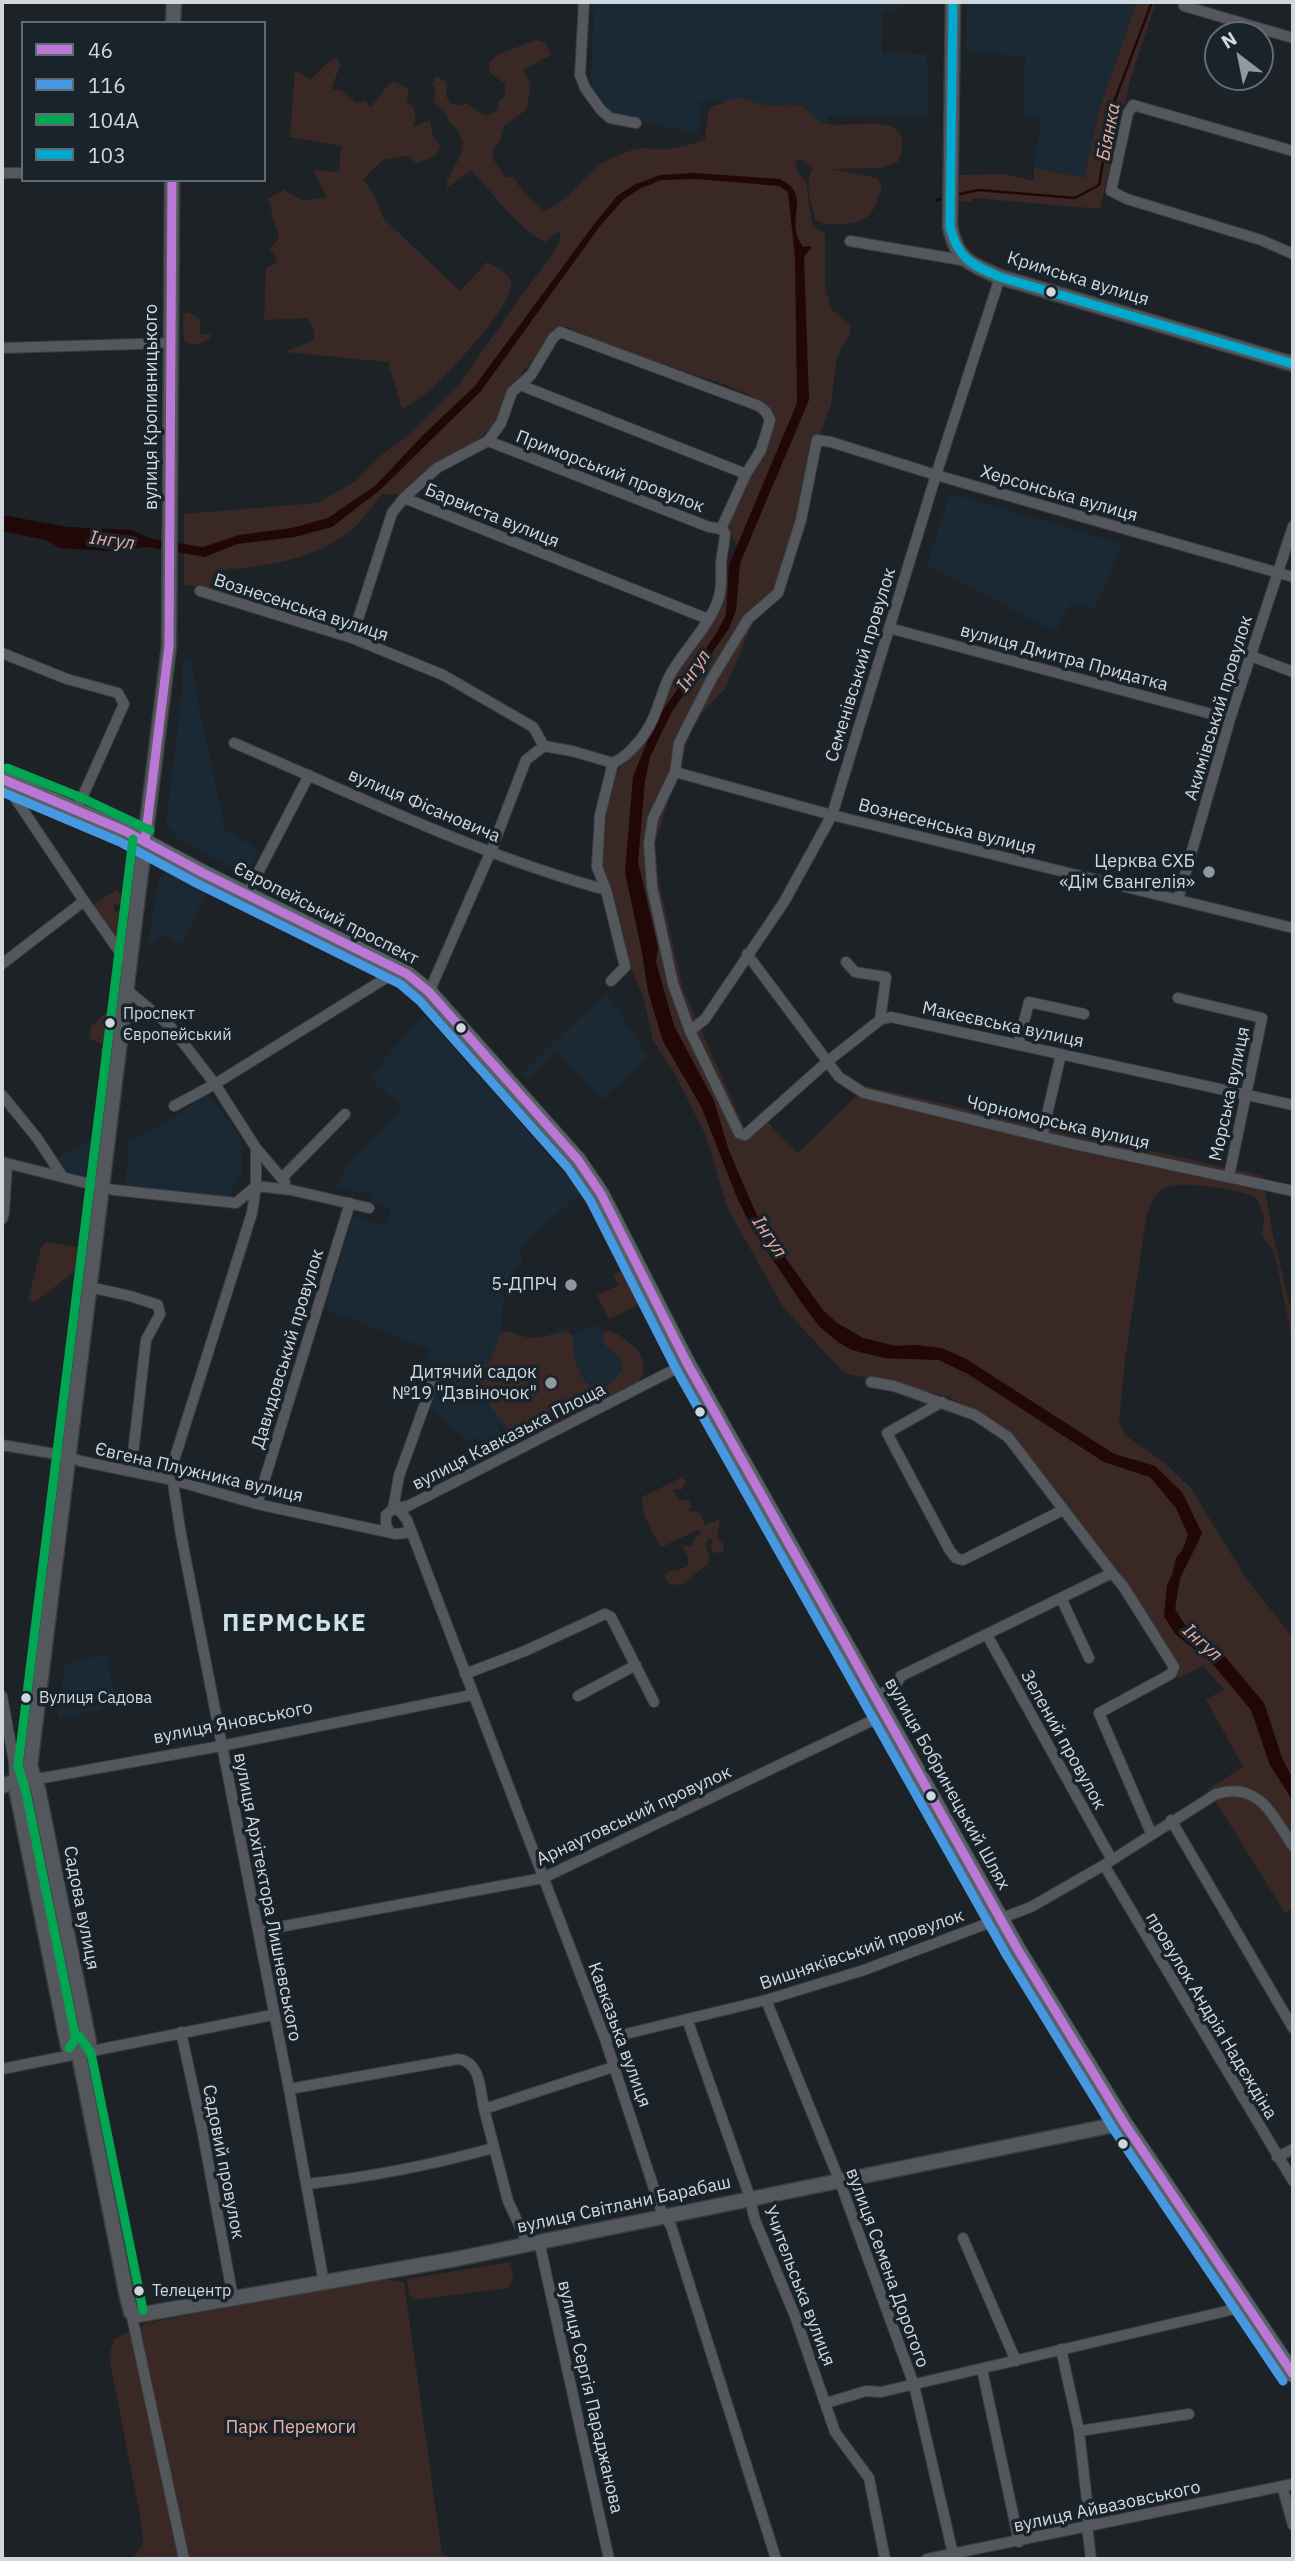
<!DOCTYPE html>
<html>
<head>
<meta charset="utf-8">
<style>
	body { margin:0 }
	#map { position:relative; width:1295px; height:2561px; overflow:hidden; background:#1d2227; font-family:"IBM Plex Sans",sans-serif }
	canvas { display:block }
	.frame { position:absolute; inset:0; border:4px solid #d1d8dd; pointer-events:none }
	.legend { position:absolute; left:21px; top:21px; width:245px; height:161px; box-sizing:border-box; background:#19232b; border:2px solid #636b72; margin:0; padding:9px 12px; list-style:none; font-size:21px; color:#d1d8dd }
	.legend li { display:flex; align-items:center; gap:14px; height:35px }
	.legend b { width:35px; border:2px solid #636b72 }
	.north { position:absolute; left:1204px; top:21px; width:70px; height:70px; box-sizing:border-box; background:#19232b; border:2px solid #636b72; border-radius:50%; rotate:328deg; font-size:19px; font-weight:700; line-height:28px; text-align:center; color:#d1d8dd }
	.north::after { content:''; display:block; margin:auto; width:24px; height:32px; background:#92989d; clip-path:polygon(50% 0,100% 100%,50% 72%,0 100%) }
</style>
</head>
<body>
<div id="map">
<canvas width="1295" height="2561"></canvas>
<div class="frame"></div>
<ul class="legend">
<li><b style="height:9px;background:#ba77d6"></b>46</li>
<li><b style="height:9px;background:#4699e1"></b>116</li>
<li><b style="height:9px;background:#00a651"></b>104А</li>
<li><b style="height:9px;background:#00a9ce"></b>103</li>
</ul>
<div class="north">N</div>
</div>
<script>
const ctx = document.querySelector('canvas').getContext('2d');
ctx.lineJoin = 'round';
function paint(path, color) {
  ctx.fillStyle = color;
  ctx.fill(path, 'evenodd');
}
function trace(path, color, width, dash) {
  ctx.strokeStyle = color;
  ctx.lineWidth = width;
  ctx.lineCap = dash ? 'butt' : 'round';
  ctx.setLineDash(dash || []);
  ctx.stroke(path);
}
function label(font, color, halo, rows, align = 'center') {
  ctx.font = font + ' "IBM Plex Sans",sans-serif';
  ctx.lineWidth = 7;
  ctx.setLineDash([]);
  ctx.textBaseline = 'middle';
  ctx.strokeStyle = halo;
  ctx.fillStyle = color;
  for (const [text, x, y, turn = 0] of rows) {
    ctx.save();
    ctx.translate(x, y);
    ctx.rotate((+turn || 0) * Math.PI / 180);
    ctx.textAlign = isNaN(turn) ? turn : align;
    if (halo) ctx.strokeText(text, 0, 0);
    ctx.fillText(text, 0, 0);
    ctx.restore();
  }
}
const built = new Path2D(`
	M 591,2 L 904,2 L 904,7 L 883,13 L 882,53 L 927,54 L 928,115 L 827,116 L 827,133 L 802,119 L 721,101 L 700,101 L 699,134 L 685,133 L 685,131 L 611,116 L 590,90 L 594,11 L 590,10 Z
	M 967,2 L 1137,2 L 1100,107 L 1084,179 L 1034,168 L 1041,117 L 1024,115 L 1025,56 L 965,52 Z
	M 950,493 L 1123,544 L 1094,609 L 1072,602 L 1055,632 L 927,565 Z
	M 183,659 L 192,659 L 197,698 L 225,829 L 260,851 L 246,876 L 178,839 L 166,824 L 182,690 Z
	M 166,872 L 207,892 L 181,945 L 165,935 L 148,946 L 159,878 Z
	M 606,992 L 648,1057 L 601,1100 L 558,1052 L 527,1079 L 522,1073 Z
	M 423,1014 L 511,1112 L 581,1193 L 519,1248 L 523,1260 L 504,1288 L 500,1350 L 480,1375 L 562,1328 L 572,1335 L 588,1326 L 590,1328 L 595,1325 L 625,1345 L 641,1374 L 510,1440 L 499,1421 L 497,1423 L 508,1446 L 492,1455 L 481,1436 L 470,1442 L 428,1408 L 443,1364 L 427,1358 L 429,1349 L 325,1309 L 353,1216 L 386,1226 L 391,1208 L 371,1203 L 373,1194 L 334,1188 L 349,1163 L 402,1107 L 369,1078 Z
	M 208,1093 L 241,1138 L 242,1174 L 227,1197 L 128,1188 L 125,1183 L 129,1142 L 166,1123 Z
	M 90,1140 L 93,1149 L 87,1178 L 66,1174 L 58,1158 Z
	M 106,1653 L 117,1706 L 58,1719 L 64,1665 Z`);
const green = new Path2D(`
	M 1137,2 L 1156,2 L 1131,77 L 1100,209 L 973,198 L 971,202 L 958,201 L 960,175 L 1005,174 L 1034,181 L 1034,168 L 1084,178 L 1100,107 Z
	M 536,40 L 546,43 L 551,55 L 523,70 L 531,84 L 526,110 L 504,126 L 500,141 L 492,151 L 495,162 L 505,177 L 513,177 L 524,193 L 544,211 C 567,203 580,180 598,166 C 606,160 618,156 627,152 C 643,145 653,150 669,149 C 677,148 698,143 705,139 L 708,112 L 712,106 C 721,105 728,99 738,98 C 747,98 755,103 764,105 C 776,107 791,102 802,107 C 810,110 816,121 823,123 C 847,131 921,104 898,162 L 881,168 L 830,169 L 877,178 L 882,186 C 873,213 872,222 842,224 C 831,224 823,225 815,219 C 812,204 803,182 813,169 L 801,159 L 795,162 L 798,172 L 806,182 L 812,225 L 825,234 L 825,286 L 831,309 L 851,326 L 850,336 L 843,344 L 836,361 L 831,404 L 821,431 L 813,478 L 783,592 L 755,618 L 725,689 L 694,721 L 655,843 L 659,883 L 683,989 L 749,1138 L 767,1122 L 798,1153 L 866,1086 L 1263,1176 L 1272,1230 L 1293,1320 L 1293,1362 L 1290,1329 L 1274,1251 L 1262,1236 L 1264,1216 L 1256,1197 C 1238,1190 1175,1177 1160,1191 C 1151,1198 1149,1210 1146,1220 L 1125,1360 L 1119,1420 L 1125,1435 L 1165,1463 L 1190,1487 L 1246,1578 L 1293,1638 L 1293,1779 L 1282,1758 L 1264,1703 L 1208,1642 L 1187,1628 L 1175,1609 L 1180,1578 L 1200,1540 L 1155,1466 L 1114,1454 L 966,1359 L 916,1345 L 895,1346 L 863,1338 L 837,1323 L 822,1309 L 760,1222 L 746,1191 L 728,1148 L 714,1101 L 674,1026 L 656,962 L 658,948 L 638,862 L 645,780 L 650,757 L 671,713 L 729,628 L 736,610 L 740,563 L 750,540 L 737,545 L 728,530 C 732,520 734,510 738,500 C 750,471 780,446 771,412 C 765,391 649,362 625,353 C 605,346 586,336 566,327 L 553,333 L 508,392 L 494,424 L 478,441 L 440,462 L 400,494 L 382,494 C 372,506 362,522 350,531 C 311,562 263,566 215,571 L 210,587 L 184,585 L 184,514 L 318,503 L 357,480 L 383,454 L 406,437 L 460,383 L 521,296 L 550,258 L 561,239 L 559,231 L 545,242 C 522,232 489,189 471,170 L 447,188 L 447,181 L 459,158 L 463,143 L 458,130 L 449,122 L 445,112 L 433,101 L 436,90 L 432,83 L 437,76 L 447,83 L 446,96 L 451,104 L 459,106 L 466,103 L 485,116 L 497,111 L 499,101 L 505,97 L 505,84 L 490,73 L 489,64 L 497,55 Z
	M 337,57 L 341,64 L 332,86 L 334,90 L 341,90 L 356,103 L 365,101 L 371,107 L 389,84 L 394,81 L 408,89 L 407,101 C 417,108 416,115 413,127 L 430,120 L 433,137 L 440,146 L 436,155 L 417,164 L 407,156 L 383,160 L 363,179 L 376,199 L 383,218 L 460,291 L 487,262 C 496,267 509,272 511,283 C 514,304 450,372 433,387 C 424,396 413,403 402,409 L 388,362 L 285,352 L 314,340 C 315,331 314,324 306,318 L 264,320 L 266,268 L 278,262 L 270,249 L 279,238 L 268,199 L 284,190 L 303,201 L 327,197 L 313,170 L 339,172 L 341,146 L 290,137 L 295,70 L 310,80 L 324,66 Z
	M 189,312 L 200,320 L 200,334 L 210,334 L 210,338 C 201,344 192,348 184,340 L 183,315 Z
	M 721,578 L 729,581 L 726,615 L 716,634 L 656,720 L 633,777 L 625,872 L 642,952 L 648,991 L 663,1041 L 702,1108 L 738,1200 L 803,1305 L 820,1327 L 838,1342 L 852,1350 L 885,1358 L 939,1360 L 968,1374 L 1104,1462 L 1150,1477 L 1176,1508 L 1188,1534 C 1187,1546 1178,1552 1175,1562 C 1172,1570 1171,1577 1167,1585 L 1182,1640 L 1211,1662 L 1251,1710 L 1270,1765 L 1293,1801 L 1293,1908 L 1285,1913 L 1208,1789 L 1243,1767 L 1206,1699 L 1224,1690 L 1203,1666 L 1178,1678 L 1126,1597 L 1010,1435 L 950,1397 L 844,1373 L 783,1307 L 727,1207 L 706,1136 L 676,1076 L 653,1040 L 643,996 L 622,949 L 599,863 L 601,822 L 615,775 L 641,732 L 666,675 L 686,643 L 695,646 Z
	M 116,890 L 122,896 L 121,905 L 114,904 L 114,911 L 120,912 L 116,939 L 93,905 Z
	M 106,1013 L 111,1013 L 106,1055 L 100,1052 L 103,1045 L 89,1038 L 91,1026 Z
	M 47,1242 L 81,1248 L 79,1268 L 35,1302 L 28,1300 L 42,1245 Z
	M 625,1269 L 642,1303 L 609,1319 L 597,1295 L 619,1285 L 613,1274 Z
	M 505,1331 C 516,1332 523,1338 533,1338 C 545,1338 556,1332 568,1332 L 573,1338 C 572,1371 592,1412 622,1370 L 621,1359 L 605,1345 L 602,1337 L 606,1331 C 617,1332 626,1339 634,1347 C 643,1355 648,1371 639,1381 C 631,1391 545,1431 531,1435 C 526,1436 520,1435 515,1435 C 499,1419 475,1391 479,1368 L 490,1362 L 499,1338 Z
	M 682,1477 L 686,1483 L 681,1490 L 673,1489 L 679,1499 L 689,1501 L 692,1508 L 686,1510 L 700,1513 L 705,1525 L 720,1519 L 717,1538 L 724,1544 L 723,1552 L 714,1553 L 711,1547 L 712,1540 L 709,1537 C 704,1544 705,1549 710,1555 L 708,1564 L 683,1584 L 670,1585 L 664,1576 C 671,1568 680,1572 688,1565 L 689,1558 L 682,1546 L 692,1545 L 695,1537 L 701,1533 L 697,1530 L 662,1547 C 652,1534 641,1512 642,1497 Z
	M 32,1789 L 82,2038 L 80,2039 L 72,2040 L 23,1791 Z
	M 510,2262 L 513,2276 L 509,2288 L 415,2300 L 409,2295 L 407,2279 Z
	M 386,2280 L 404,2282 L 442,2554 L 457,2559 L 132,2559 L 143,2544 L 141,2521 L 109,2357 L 114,2339 L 147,2323 L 346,2285 Z`);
const water = new Path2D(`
	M 694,173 L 780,179 C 807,193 793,207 796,231 C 796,236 800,242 803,247 L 810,246 L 811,248 L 804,257 L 809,400 L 740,563 L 736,610 L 729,628 L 671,713 L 650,757 L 645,780 L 638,862 L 658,948 L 656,962 L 674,1026 L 714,1101 L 728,1148 L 746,1191 L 760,1222 L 822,1309 L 837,1323 L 863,1338 L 895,1346 L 916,1345 L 942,1348 L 966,1359 L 1114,1454 L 1155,1466 L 1182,1492 L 1202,1533 L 1180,1578 L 1175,1609 L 1187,1628 L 1218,1648 L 1264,1703 L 1282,1758 L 1293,1779 L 1293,1801 L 1270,1765 L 1251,1710 L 1211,1662 L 1175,1634 L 1164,1616 L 1167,1585 L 1173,1574 L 1176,1558 L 1183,1550 L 1188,1534 L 1176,1508 L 1150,1477 L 1104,1462 L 968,1374 L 939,1360 L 885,1358 L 852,1350 L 838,1342 L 820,1327 L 803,1305 L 753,1230 L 738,1200 L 702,1108 L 663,1041 L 648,991 L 642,952 L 625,872 L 633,777 L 656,720 L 716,634 L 726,615 L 729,565 L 797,403 L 795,257 L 788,192 L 779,186 L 695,179 L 661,180 L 639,189 L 623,200 L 600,226 L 481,391 L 381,489 L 332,527 L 295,537 L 237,544 L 205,557 L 148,547 L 108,551 L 60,548 L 46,540 L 2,531 L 2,515 L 68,527 L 131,530 L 153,539 L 203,547 L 239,535 L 292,528 L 328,518 L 376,485 L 423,435 L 474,387 L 595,223 L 617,196 L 636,184 L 660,175 Z`);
const stream = new Path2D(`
	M 955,195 L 979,190 L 1075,198 L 1099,185 L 1113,105 L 1152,2
	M 936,200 L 945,198`);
const street = new Path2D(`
	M 584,2 L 580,75 L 585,88 L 601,110 L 610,118 L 636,123
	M 1183,2 L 1184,6 L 1293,38
	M 1293,151 L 1133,105 L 1128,113 L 1111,191 L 1127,199 L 1261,240 L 1293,254
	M 2,173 L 23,173
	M 850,241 L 967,261
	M 2,348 L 171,343
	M 520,385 L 746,474
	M 488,441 L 709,527 L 721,529
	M 404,498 L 437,468 L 488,441 L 501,423 L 512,392 L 531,375 L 553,338 L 560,332 L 759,406 L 766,412 L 770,420 L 761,450 L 746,474 L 721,529 L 725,533 C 725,544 721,555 721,565 C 721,577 722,586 719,597 C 711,624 684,650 670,675 C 661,692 658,713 647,730 C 640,742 626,757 613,763
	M 1293,577 L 936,475 L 831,442 L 817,440 L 801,520 L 778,593 L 748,619 L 712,678 L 679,743 L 675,772 L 653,818 L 649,843 L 652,887 L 673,984 L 690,1031 L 739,1133 L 745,1135 L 828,1061 L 880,1020 L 891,1017 L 1293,1105
	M 200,591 L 352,638 L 443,675 L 533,727 L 544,746 L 572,751 L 613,763
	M 889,628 L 1230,719
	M 352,638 L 392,513 L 404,498 L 708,619
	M 2,653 L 67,679 L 118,693 L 124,704 L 77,809
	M 1251,656 L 1293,672
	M 234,743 C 356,795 478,855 606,890
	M 675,772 L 832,815 L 1293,928
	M 3,780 L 84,901 L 129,965
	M 247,894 L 309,775
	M 1178,899 L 1230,719 L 1293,526
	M 747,954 L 839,1077 L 864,1093 L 1065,1142 L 1293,1191
	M 846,962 L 855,972 L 886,977 L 880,1020
	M 2,964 L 84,901
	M 611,981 L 625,967 L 606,890 L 597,867 L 600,815 L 613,763
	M 126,989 L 170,1026 L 215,1084 L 256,1148 L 256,1186 L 252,1213 L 171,1470 L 181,1535 L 289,2089 L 324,2283
	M 429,992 L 491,851 L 526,760 L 544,746
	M 1178,998 L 1262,1018 L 1229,1176
	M 690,1031 L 705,1019 L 784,902 L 832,815 L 936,475 L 1000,277
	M 1018,1045 L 1029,1002 L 1084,1014
	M 2,1095 L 37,1138 L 62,1176
	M 174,1106 L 215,1084 L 399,970
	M 1042,1136 L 1061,1054
	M 256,1148 L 285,1182
	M 2,1162 L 114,1190 L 236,1203 L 256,1186 L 291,1190 L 369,1208
	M 282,1178 L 345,1114
	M 2,1219 L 4,1213 L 7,1165
	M 89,1287 L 130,1296 L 158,1305 L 160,1314 L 146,1340 L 131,1471
	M 435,1376 L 399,1476 L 393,1509 L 408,1506 L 687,1363
	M 871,1382 L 894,1386 L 975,1415 L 1008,1437 L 1112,1573
	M 942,1402 L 887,1433 L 950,1551 L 956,1558 L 963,1560 L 1063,1510
	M 2,1445 L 68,1456 L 80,1461 L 173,1480 L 257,1504 L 396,1534 L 405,1533 L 409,1529
	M 257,1504 L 350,1203
	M 389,1531 L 386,1525 L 386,1515 L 393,1509 L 400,1511 L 407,1520 L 605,2039 L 661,2210 L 671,2226 L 776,2559
	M 1061,1598 L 1089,1658
	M 987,1635 L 1112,1860
	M 465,1674 L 525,1651 L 605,1614 L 611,1617 L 654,1702
	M 2,1696 L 14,1762 L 15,1783 L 221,1746 L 472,1695
	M 578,1696 L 636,1665
	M 876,1697 L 896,1685 L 901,1676 L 1112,1573 L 1123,1586 L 1174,1667 L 1171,1674 L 1099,1713 L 1151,1833
	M 1171,1820 L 1293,2028
	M 1104,1865 L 1293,2181
	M 258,1931 L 543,1878 L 886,1714
	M 766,2000 L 840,2182 L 914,2385 L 953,2554
	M 687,2019 L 748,2192 L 755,2220 L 795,2316 L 835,2432 L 869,2478 L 885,2559
	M 181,2032 L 202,2129 L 233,2298
	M 605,2039 L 766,2000 L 864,1970 L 1031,1907 L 1104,1865 L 1216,1794 C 1259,1781 1272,1815 1293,1846
	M 2,2069 L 272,2015
	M 289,2089 L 458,2059 C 481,2062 480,2090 484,2109 L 613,2067
	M 484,2109 L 508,2201 L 528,2244
	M 1277,2157 L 1293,2149
	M 307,2184 C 370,2177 432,2165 493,2148
	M 963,2238 L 1016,2361
	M 539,2241 L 609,2559
	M 131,2312 L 184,2559
	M 1061,2349 L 1079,2431 L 1089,2518 L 1087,2525 L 1091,2559
	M 982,2369 L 1019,2542
	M 826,2403 L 866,2391 L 881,2392 L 1248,2306
	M 1079,2431 L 1189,2414
	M 1282,2486 L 1293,2525
	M 927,2559 L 1293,2484`);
const secondary = new Path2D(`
	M 953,2 L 950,227 C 957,261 971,264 1000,277 L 1293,364
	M 173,23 L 174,2
	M 30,1766 L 38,1789 L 89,2042 L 79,2055
	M 15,1783 L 68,2046 L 79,2055 L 127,2297 L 131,2312 L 138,2315 L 456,2259 L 1124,2123
	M 2,1786 L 21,1779 L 30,1766 L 169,646 L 172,180`);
const primary = new Path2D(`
	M 2,779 L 125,831 L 203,873 L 407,974 L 429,992 L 578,1160 L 601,1194 L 687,1363 L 1018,1950 L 1124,2123 L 1293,2374`);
const bus1 = new Path2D(`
	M 2,779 L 125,831 L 203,873 L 407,974 L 429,992 L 578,1160 L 601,1194 L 687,1363 L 1018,1950 L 1124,2123 L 1293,2374
	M 145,841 L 169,646 L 172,180`);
const bus2 = new Path2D(`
	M 2,792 L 120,842 L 198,884 L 400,984 L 420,1001 L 568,1168 L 590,1200 L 676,1369 L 1007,1956 L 1114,2130 L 1283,2381`);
const bus3 = new Path2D(`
	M 7,768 L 82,798 L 150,830
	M 79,2036 L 91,2053 L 143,2310
	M 69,2048 L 76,2039 L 26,1792 L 18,1766 L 133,839`);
const bus4 = new Path2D(`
	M 953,2 L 950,227 C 958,259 972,265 1000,277 L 1293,364`);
const markers = [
	[1051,292,6,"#d1d8dd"],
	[1209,872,7,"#92989d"],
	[110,1023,6,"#d1d8dd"],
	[461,1028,6,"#d1d8dd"],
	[571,1285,7,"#92989d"],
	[551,1383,7,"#92989d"],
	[700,1412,6,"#d1d8dd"],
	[26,1698,6,"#d1d8dd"],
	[931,1796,6,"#d1d8dd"],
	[1123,2144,6,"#d1d8dd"],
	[139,2291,6,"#d1d8dd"]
];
const busNames = [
	["Проспект",123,1014],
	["Європейський",123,1035],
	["Вулиця Садова",39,1698],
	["Телецентр",152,2291]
];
const streetNames = [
	["Кримська вулиця",1078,279,17],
	["вулиця Кропивницького",152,407,-90],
	["Приморський провулок",610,472,21],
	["Херсонська вулиця",1059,494,16],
	["Барвиста вулиця",492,516,22],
	["Вознесенська вулиця",301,608,18],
	["вулиця Дмитра Придатка",1064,658,15],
	["Семенівський провулок",861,665,-73],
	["Акимівський провулок",1219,708,-73],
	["вулиця Фісановича",424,806,23],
	["Вознесенська вулиця",947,827,14],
	["Європейський проспект",326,914,27],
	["Макеєвська вулиця",1003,1025,12],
	["Морська вулиця",1230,1094,-78],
	["Чорноморська вулиця",1058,1123,13],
	["Давидовський провулок",288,1349,-73],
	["вулиця Кавказька Площа",509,1437,-27],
	["Євгена Плужника вулиця",199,1473,13],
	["вулиця Яновського",233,1723,-11],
	["Зелений провулок",1063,1740,61],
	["вулиця Бобринецький Шлях",947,1784,61],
	["Арнаутовський провулок",634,1816,-25],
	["вулиця Архітектора Лишневського",267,1897,79],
	["Садова вулиця",81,1908,79],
	["Вишняківський провулок",862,1950,-19],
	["провулок Андрія Надєждіна",1211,2016,59],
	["Кавказька вулиця",619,2035,70],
	["Садовий провулок",223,2162,79],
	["вулиця Світлани Барабаш",624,2205,-12],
	["вулиця Семена Дорогого",887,2268,70],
	["Учительська вулиця",799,2286,69],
	["вулиця Сергія Параджанова",590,2397,77],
	["вулиця Айвазовського",1107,2507,-12]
];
const poiNames = [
	["Церква ЄХБ",1195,862],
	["«Дім Євангелія»",1195,883],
	["5-ДПРЧ",557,1285],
	["Дитячий садок",537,1373],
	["№19 \"Дзвіночок\"",537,1394]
];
const parkNames = [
	["Парк Перемоги",291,2428]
];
const waterNames = [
	["Біянка",1109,132,-79],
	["Інгул",112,541,8],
	["Інгул",694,671,-56],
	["Інгул",769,1237,56],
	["Інгул",1202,1643,42]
];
const districtNames = [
	["ПЕРМСЬКЕ",295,1624]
];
paint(built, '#1a2934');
paint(green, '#3a2825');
paint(water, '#210806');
trace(stream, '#210806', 2.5);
trace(street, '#383d40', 12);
trace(secondary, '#383d40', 17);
trace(primary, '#383d40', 18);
trace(street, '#54585c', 10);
trace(secondary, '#54585c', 14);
trace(primary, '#586168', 16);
trace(bus1, '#ba77d6', 9);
trace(bus2, '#4699e1', 9);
trace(bus3, '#00a651', 9);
trace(bus4, '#00a9ce', 9);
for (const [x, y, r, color] of markers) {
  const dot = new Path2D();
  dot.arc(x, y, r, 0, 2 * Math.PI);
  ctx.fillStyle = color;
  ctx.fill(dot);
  trace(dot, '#19232b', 2.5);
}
label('16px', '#d1d8dd', '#19232b', busNames, 'left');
label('18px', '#d1d8dd', '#19232b', streetNames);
label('18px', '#d1d8dd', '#19232b', poiNames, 'right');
label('18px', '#f2b0a2', '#19232b', parkNames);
label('italic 19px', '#edab9d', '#19232b', waterNames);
ctx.letterSpacing = '2px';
label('bold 24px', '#d2e0ea', '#19232b', districtNames);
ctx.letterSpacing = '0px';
</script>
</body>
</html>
